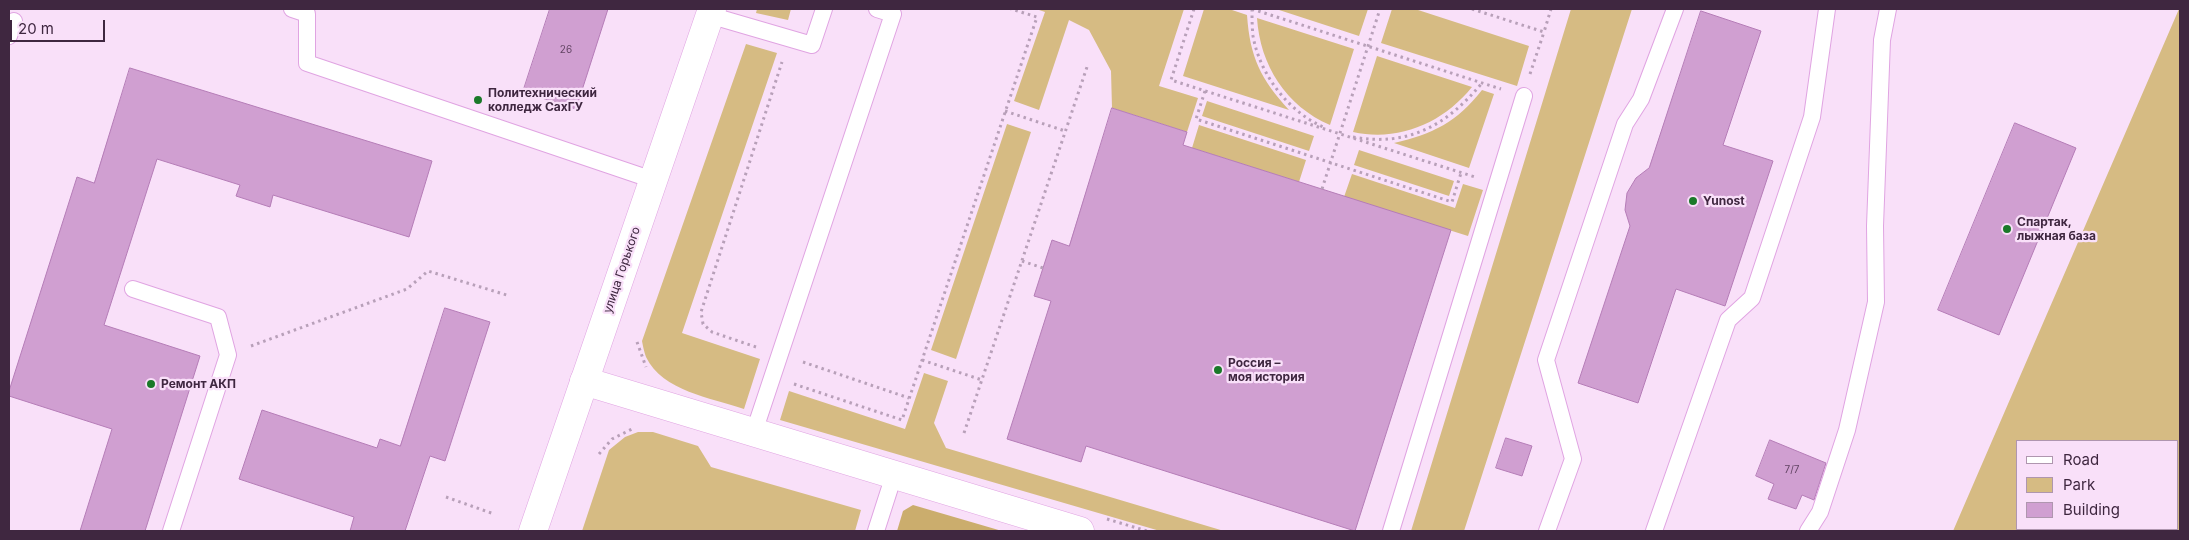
<!DOCTYPE html>
<html>
<head>
<meta charset="utf-8">
<style>
	body { margin:0 }
	#map { position:relative; width:2189px; height:540px; overflow:hidden; background:#f9e0f9; font-family:Inter,sans-serif }
	canvas { display:block }
	.frame { position:absolute; inset:0; border:10px solid #3f2740; pointer-events:none }
	.legend { position:absolute; left:2016px; top:440px; width:162px; height:90px; box-sizing:border-box; background:#f9e0f9; border:1px solid #af96af; margin:0; padding:6px 9px; list-style:none; font-size:15px; color:#3f2740 }
	.legend li { display:flex; align-items:center; gap:10px; height:25px }
	.legend b { width:25px; border:1px solid #af96af }
	.scale { position:absolute; left:10px; top:20px; width:95px; height:22px; box-sizing:border-box; border:2px solid #3f2740; border-top:0; padding-left:6px; font-size:15px; line-height:18px; white-space:nowrap; color:#3f2740; -webkit-text-stroke:4px #f9e0f9; paint-order:stroke }
</style>
</head>
<body>
<div id="map">
<canvas width="2189" height="540"></canvas>
<div class="frame"></div>
<ul class="legend">
<li><b style="height:6px;background:#fff"></b>Road</li>
<li><b style="height:14px;background:#d6bb83"></b>Park</li>
<li><b style="height:14px;background:#d09fd1"></b>Building</li>
</ul>
<div class="scale">20 m</div>
</div>
<script>
const ctx = document.querySelector('canvas').getContext('2d');
ctx.lineJoin = 'round';
function paint(path, color) {
  ctx.fillStyle = color;
  ctx.fill(path, 'evenodd');
}
function trace(path, color, width, dash) {
  ctx.strokeStyle = color;
  ctx.lineWidth = width;
  ctx.lineCap = dash ? 'butt' : 'round';
  ctx.setLineDash(dash || []);
  ctx.stroke(path);
}
function label(font, color, halo, rows, align = 'center') {
  ctx.font = font + ' Inter,sans-serif';
  ctx.lineWidth = 4.5;
  ctx.setLineDash([]);
  ctx.textBaseline = 'middle';
  ctx.strokeStyle = halo;
  ctx.fillStyle = color;
  for (const [text, x, y, turn = 0] of rows) {
    ctx.save();
    ctx.translate(x, y);
    ctx.rotate((+turn || 0) * Math.PI / 180);
    ctx.textAlign = isNaN(turn) ? turn : align;
    if (halo) ctx.strokeText(text, 0, 0);
    ctx.fillText(text, 0, 0);
    ctx.restore();
  }
}
const green = new Path2D(`
	M 757,9 L 791,9 L 788,20 L 756,13 Z
	M 1036,9 L 1184,9 L 1159,86 L 1198,98 L 1187,132 L 1112,108 L 1111,71 L 1089,30 L 1069,20 L 1039,110 L 1014,101 L 1045,12 Z
	M 1204,9 L 1229,9 L 1247,15 C 1250,58 1261,79 1289,110 L 1183,76 Z
	M 1276,9 L 1368,9 L 1359,36 Z
	M 1392,9 L 1415,9 L 1529,46 L 1517,86 L 1381,43 Z
	M 1571,9 L 1632,9 L 1464,531 L 1411,531 Z
	M 2179,9 L 2180,531 L 1953,531 ZM 2018,441 L 2178,441 L 2178,529 L 2018,529 Z
	M 1257,18 L 1354,49 L 1330,125 C 1286,106 1260,65 1257,18 Z
	M 746,44 L 777,53 L 682,333 L 760,359 L 744,409 C 712,398 662,391 646,357 C 644,352 643,346 642,341 Z
	M 1377,56 L 1472,87 C 1443,123 1399,142 1353,132 Z
	M 1482,90 L 1494,94 L 1469,168 L 1394,143 C 1433,134 1457,122 1482,90 Z
	M 1207,101 L 1314,136 L 1309,151 L 1202,116 Z
	M 1007,124 L 1031,132 L 956,359 L 931,350 Z
	M 1199,125 L 1306,160 L 1299,182 L 1192,148 Z
	M 1359,150 L 1454,181 L 1449,196 L 1354,165 Z
	M 1352,174 L 1455,208 L 1463,184 L 1483,190 L 1468,236 L 1344,197 Z
	M 924,373 L 948,381 L 934,423 L 946,448 L 1224,531 L 1160,531 L 780,420 L 789,391 L 905,429 Z
	M 638,432 L 653,432 L 698,446 L 711,467 L 861,510 L 855,531 L 582,531 L 609,450 L 625,437 Z`);
const forest = new Path2D(`
	M 913,505 L 1002,531 L 897,531 L 903,511 Z`);
const building = new Path2D(`
	M 550,9 L 608,9 L 576,109 L 523,92 Z
	M 1701,11 L 1761,31 L 1723,145 L 1773,161 L 1725,306 L 1676,289 L 1638,403 L 1578,383 L 1630,226 L 1625,210 L 1627,193 L 1636,178 L 1649,168 Z
	M 130,68 L 432,161 L 409,237 L 273,195 L 270,207 L 236,196 L 240,185 L 157,159 L 104,325 L 200,356 L 145,531 L 80,531 L 112,429 L 9,396 L 9,391 L 77,177 L 94,183 Z
	M 1112,108 L 1187,132 L 1183,145 L 1451,230 L 1355,531 L 1086,446 L 1081,462 L 1007,439 L 1051,301 L 1034,296 L 1052,240 L 1069,246 Z
	M 2015,123 L 2076,148 L 1999,335 L 1938,310 Z
	M 445,308 L 490,322 L 445,461 L 430,456 L 405,531 L 350,531 L 354,517 L 239,479 L 262,410 L 377,448 L 380,439 L 400,446 Z
	M 1506,438 L 1532,446 L 1522,476 L 1496,468 Z
	M 1770,440 L 1826,463 L 1814,500 L 1802,495 L 1796,509 L 1768,499 L 1774,484 L 1756,476 Z`);
const path = new Path2D(`
	M 1194,9 L 1171,80 L 1475,177
	M 1252,9 L 1501,89
	M 1252,9 C 1252,18 1252,27 1253,36 C 1260,75 1288,111 1323,127
	M 1472,9 L 1544,32 L 1551,9
	M 1530,74 L 1544,32
	M 1205,91 L 1196,119 L 1452,202 L 1461,173
	M 1005,111 L 1065,131
	M 1353,137 C 1409,147 1447,125 1482,83
	M 1322,189 L 1380,9
	M 1022,261 L 1043,268
	M 637,342 L 646,367
	M 251,346 L 407,289 L 428,271 L 510,296
	M 756,347 L 712,332 L 703,324 L 701,312 L 782,62
	M 922,360 L 982,380
	M 803,362 L 909,398
	M 794,384 L 902,420 L 1037,17 L 1011,9
	M 964,433 L 1088,64
	M 599,454 L 612,439 L 634,428
	M 446,497 L 494,514
	M 1107,519 L 1147,531`);
const service = new Path2D(`
	M 292,9 L 307,14 L 307,63 L 653,180
	M 709,15 L 812,45 L 824,9
	M 9,36 L 14,21
	M 133,289 L 218,317 L 228,355 L 171,531
	M 754,432 L 893,14 L 877,9
	M 876,531 L 894,475
	M 1391,531 L 1524,96
	M 1547,531 L 1573,459 L 1546,360 L 1625,124 L 1641,99 L 1675,9
	M 1654,531 L 1728,320 L 1752,298 L 1812,117 L 1827,9
	M 1808,531 L 1820,512 L 1847,430 L 1876,302 L 1875,226 L 1882,40 L 1888,9`);
const tertiary = new Path2D(`
	M 584,381 L 1080,531`);
const secondary = new Path2D(`
	M 533,531 L 712,9`);
const markers = [
	[478,100,5,"#1a7929"],
	[1693,201,5,"#1a7929"],
	[2007,229,5,"#1a7929"],
	[1218,370,5,"#1a7929"],
	[151,384,5,"#1a7929"]
];
const numberNames = [
	["26",566,50],
	["7/7",1792,470]
];
const poiNames = [
	["Политехнический",488,93],
	["колледж СахГУ",488,107],
	["Yunost",1703,201],
	["Спартак,",2017,222],
	["лыжная база",2017,236],
	["Россия –",1228,363],
	["моя история",1228,377],
	["Ремонт АКП",161,384]
];
const streetNames = [
	["улица Горького",622,270,-71]
];
paint(green, '#d6bb83');
paint(forest, '#cbad6d');
paint(building, '#d09fd1');
trace(building, '#b57cb7', 1);
trace(service, '#e0a4e2', 18);
trace(tertiary, '#e0a4e2', 29);
trace(secondary, '#e0a4e2', 29);
trace(path, '#b8a0b9', 3, [2.5, 4]);
trace(service, '#fff', 16);
trace(tertiary, '#fff', 28);
trace(secondary, '#fff', 28);
for (const [x, y, r, color] of markers) {
  const dot = new Path2D();
  dot.arc(x, y, r, 0, 2 * Math.PI);
  ctx.fillStyle = color;
  ctx.fill(dot);
  trace(dot, '#f9e0f9', 2);
}
label('10px', '#634564', null, numberNames);
label('bold 12px', '#3f2740', '#f9e0f9', poiNames, 'left');
label('12px', '#3f2740', '#f9e0f9', streetNames);
</script>
</body>
</html>
